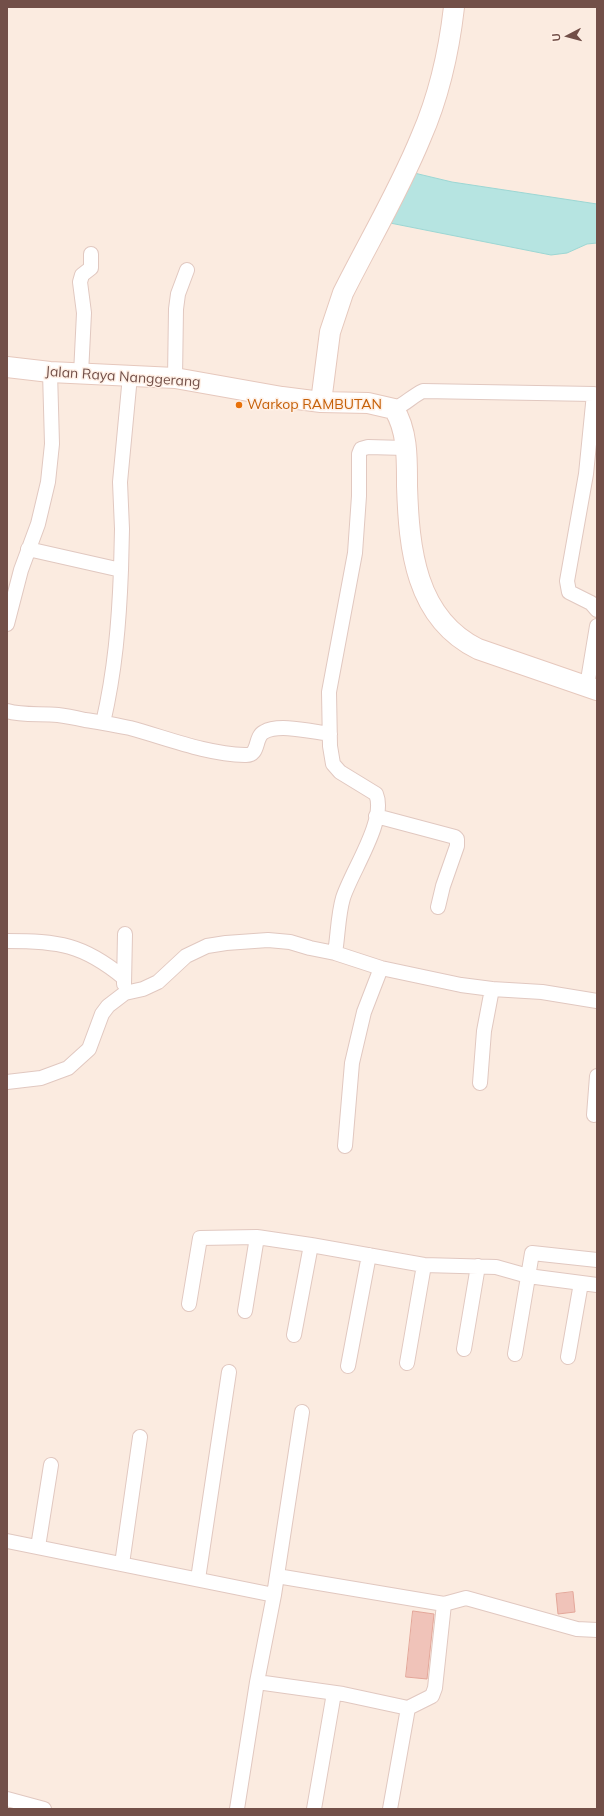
<!DOCTYPE html>
<html>
<head>
<meta charset="utf-8">
<style>
	body { margin:0 }
	#map { position:relative; width:604px; height:1816px; overflow:hidden; background:#fbebe0; font-family:Mulish,sans-serif }
	canvas { display:block }
	.frame { position:absolute; inset:0; border:8px solid #724f48; pointer-events:none }
	.north { position:absolute; left:548px; top:16px; width:40px; height:40px; -webkit-text-stroke:3px #fff0e6; paint-order:stroke; rotate:264deg; font-size:11px; font-weight:700; line-height:16px; text-align:center; color:#724f48 }
	.north::after { content:''; display:block; margin:auto; width:14px; height:18px; background:#724f48; clip-path:polygon(50% 0,100% 100%,50% 72%,0 100%) }
</style>
</head>
<body>
<div id="map">
<canvas width="604" height="1816"></canvas>
<div class="frame"></div>
<div class="north">U</div>
</div>
<script>
const ctx = document.querySelector('canvas').getContext('2d');
ctx.lineJoin = 'round';
function paint(path, color) {
  ctx.fillStyle = color;
  ctx.fill(path, 'evenodd');
}
function trace(path, color, width, dash) {
  ctx.strokeStyle = color;
  ctx.lineWidth = width;
  ctx.lineCap = dash ? 'butt' : 'round';
  ctx.setLineDash(dash || []);
  ctx.stroke(path);
}
function label(font, color, halo, rows, align = 'center') {
  ctx.font = font + ' Mulish,sans-serif';
  ctx.lineWidth = 3;
  ctx.setLineDash([]);
  ctx.textBaseline = 'middle';
  ctx.strokeStyle = halo;
  ctx.fillStyle = color;
  for (const [text, x, y, turn = 0] of rows) {
    ctx.save();
    ctx.translate(x, y);
    ctx.rotate((+turn || 0) * Math.PI / 180);
    ctx.textAlign = isNaN(turn) ? turn : align;
    if (halo) ctx.strokeText(text, 0, 0);
    ctx.fillText(text, 0, 0);
    ctx.restore();
  }
}
const water = new Path2D(`
	M 410,172 L 452,182 L 597,204 L 597,243 L 587,244 L 567,253 L 551,255 L 385,222 Z`);
const building = new Path2D(`
	M 573,1592 L 575,1612 L 558,1614 L 556,1594 Z
	M 413,1611 L 434,1614 L 427,1679 L 406,1677 Z`);
const street = new Path2D(`
	M 81,374 L 84,313 L 80,282 L 82,275 L 91,268 L 91,254
	M 175,378 L 176,309 L 178,294 L 187,270
	M 394,409 C 406,404 412,396 423,391 L 594,394 L 586,474 L 567,581 L 569,592 L 591,603 L 597,610
	M 28,549 L 121,570 C 119,623 115,671 103,723
	M 121,570 L 122,529 L 120,482 L 130,376
	M 7,624 L 21,570 L 38,524 L 48,482 L 52,444 L 50,372
	M 587,686 L 597,626
	M 7,711 C 23,716 42,713 58,715 C 67,716 76,718 85,720 C 100,722 115,725 130,728 C 167,738 206,754 245,755 C 260,756 254,737 264,732 C 279,723 313,732 330,734
	M 376,816 L 455,837 L 457,839 L 457,846 L 443,886 L 438,907
	M 7,941 C 58,941 83,944 124,978
	M 335,953 C 338,935 338,915 343,898 C 351,872 387,820 376,794 L 340,772 L 333,764 L 330,746 L 329,692 L 355,553 L 359,496 L 359,454 L 361,449 L 368,447 L 405,448
	M 124,984 L 125,934
	M 7,1082 L 41,1078 L 68,1068 L 89,1049 L 102,1014 L 108,1006 L 125,993 L 143,989 L 158,982 L 186,956 L 207,946 L 226,943 L 268,940 L 290,942 L 310,948 L 335,953 L 381,968 L 461,985 L 492,989 L 542,992 L 597,1001
	M 480,1083 L 484,1031 L 492,989
	M 594,1115 L 597,1076
	M 345,1146 L 352,1063 L 364,1012 L 381,968
	M 189,1304 L 200,1238 L 257,1237 L 311,1245 L 424,1265 L 496,1267 L 528,1276 L 597,1285
	M 245,1311 L 257,1237
	M 294,1335 L 311,1245
	M 464,1349 L 478,1266
	M 515,1354 L 532,1253 L 597,1260
	M 568,1357 L 581,1283
	M 407,1363 L 424,1265
	M 348,1366 L 369,1255
	M 7,1541 L 274,1595
	M 38,1547 L 51,1465
	M 122,1564 L 140,1437
	M 277,1576 L 444,1604 L 466,1598 L 577,1629 L 597,1630
	M 198,1579 L 229,1372
	M 257,1682 L 343,1694 L 408,1708
	M 7,1799 L 44,1809
	M 237,1809 L 257,1682 L 274,1595 L 302,1412
	M 314,1809 L 334,1693
	M 390,1809 L 408,1708 L 432,1696 L 435,1688 L 444,1604`);
const secondary = new Path2D(`
	M 7,367 L 50,372 L 175,378 L 282,397 L 321,402 L 368,403 L 394,409 C 408,431 407,461 407,486 C 409,548 415,618 478,649 L 597,690
	M 321,402 L 330,332 L 343,293 C 369,241 399,191 421,137 C 439,96 449,51 454,7`);
const markers = [
	[239,405,4,"#e8710a"]
];
const streetNames = [
	["Jalan Raya Nanggerang",123,377,4]
];
const foodNames = [
	["Warkop RAMBUTAN",247,405]
];
paint(water, '#b6e4e1');
trace(water, '#9cd6d3', 1);
paint(building, '#f0c3b9');
trace(building, '#e3a699', 1);
trace(street, '#e1c8c0', 16);
trace(secondary, '#e6c8bd', 22);
trace(street, '#fff', 14);
trace(secondary, '#fff', 20);
for (const [x, y, r, color] of markers) {
  const dot = new Path2D();
  dot.arc(x, y, r, 0, 2 * Math.PI);
  ctx.fillStyle = color;
  ctx.fill(dot);
  trace(dot, '#fff0e6', 1.5);
}
label('14px', '#724f48', '#fff0e6', streetNames);
label('14px', '#c56008', '#fff0e6', foodNames, 'left');
</script>
</body>
</html>
